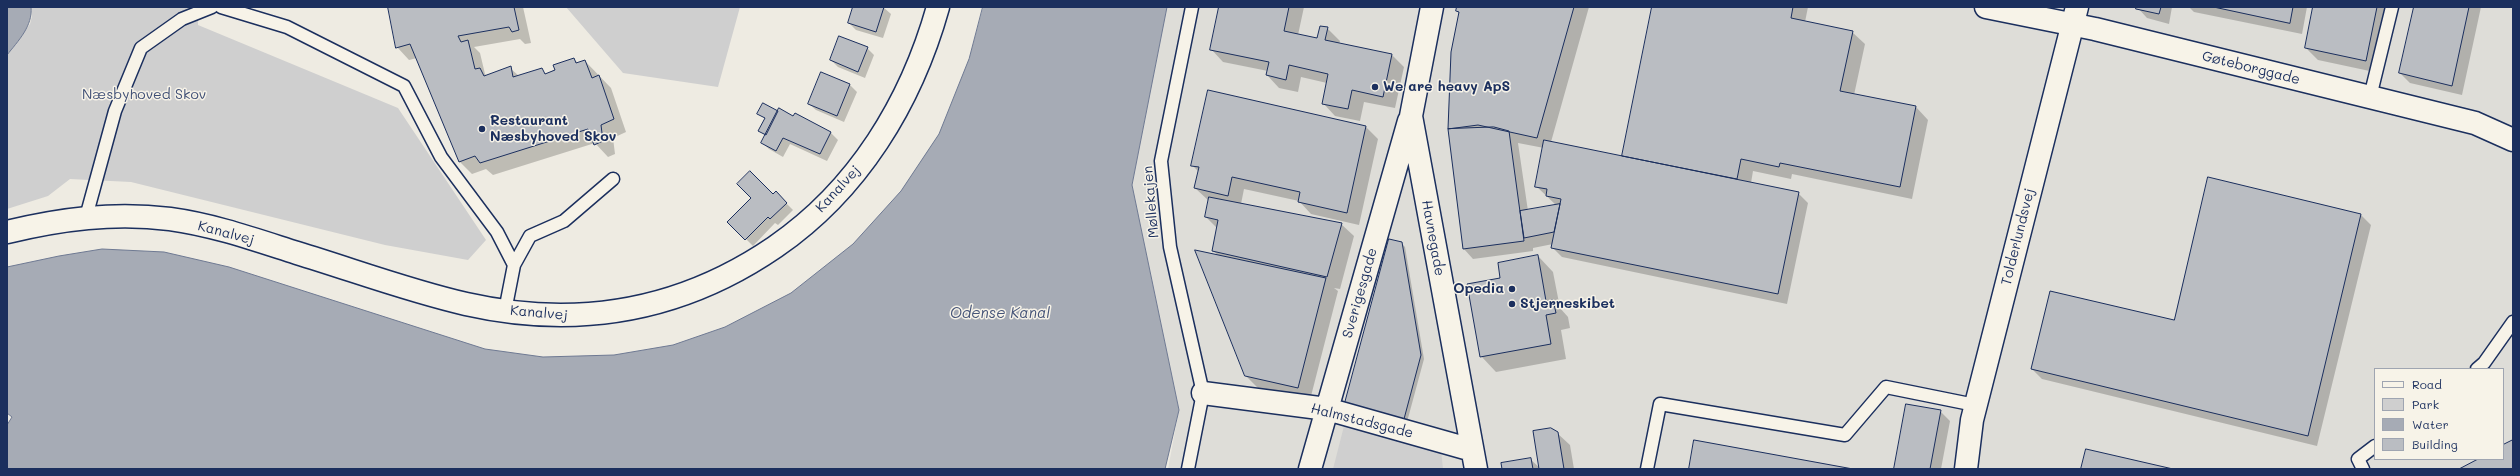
<!DOCTYPE html>
<html>
<head>
<meta charset="utf-8">
<style>
	body { margin:0 }
	#map { position:relative; width:2520px; height:476px; overflow:hidden; background:#eeebe2; font-family:Mali,sans-serif }
	canvas { display:block }
	.frame { position:absolute; inset:0; border:8px solid #1b2f5e; pointer-events:none }
	.legend { position:absolute; left:2374px; top:368px; width:130px; height:92px; box-sizing:border-box; background:#f7f3e8; border:1px solid #9fa5b1; margin:0; padding:5px 7px; list-style:none; font-size:12px; color:#1b2f5e }
	.legend li { display:flex; align-items:center; gap:8px; height:20px }
	.legend b { width:20px; border:1px solid #9fa5b1 }
</style>
</head>
<body>
<div id="map">
<canvas width="2520" height="476"></canvas>
<div class="frame"></div>
<ul class="legend">
<li><b style="height:5px;background:#f7f3e8"></b>Road</li>
<li><b style="height:11px;background:#cfcfcf"></b>Park</li>
<li><b style="height:11px;background:#a6abb5"></b>Water</li>
<li><b style="height:11px;background:#babdc2"></b>Building</li>
</ul>
</div>
<script>
const ctx = document.querySelector('canvas').getContext('2d');
ctx.lineJoin = 'round';
function paint(path, color) {
  ctx.fillStyle = color;
  ctx.fill(path, 'evenodd');
}
function trace(path, color, width, dash) {
  ctx.strokeStyle = color;
  ctx.lineWidth = width;
  ctx.lineCap = dash ? 'butt' : 'round';
  ctx.setLineDash(dash || []);
  ctx.stroke(path);
}
function label(font, color, halo, rows, align = 'center') {
  ctx.font = font + ' Mali,sans-serif';
  ctx.lineWidth = 3;
  ctx.setLineDash([]);
  ctx.textBaseline = 'middle';
  ctx.strokeStyle = halo;
  ctx.fillStyle = color;
  for (const [text, x, y, turn = 0] of rows) {
    ctx.save();
    ctx.translate(x, y);
    ctx.rotate((+turn || 0) * Math.PI / 180);
    ctx.textAlign = isNaN(turn) ? turn : align;
    if (halo) ctx.strokeText(text, 0, 0);
    ctx.fillText(text, 0, 0);
    ctx.restore();
  }
}
const built = new Path2D(`
	M 1167,7 L 2513,7 L 2513,469 L 1168,469 L 1179,410 L 1132,185 ZM 2375,369 L 2503,369 L 2503,459 L 2375,459 Z`);
const green = new Path2D(`
	M 31,7 L 198,7 L 198,25 L 398,108 L 486,240 L 468,260 L 385,245 L 131,182 L 70,179 L 48,196 L 7,209 L 7,55 L 30,24 L 32,16 Z
	M 566,7 L 740,7 L 718,87 L 623,73 Z
	M 1344,426 L 1441,450 L 1443,469 L 1333,469 Z`);
const water = new Path2D(`
	M 7,7 L 31,7 C 33,26 18,41 7,55 Z
	M 983,7 L 1167,7 L 1132,185 L 1179,410 L 1165,469 L 7,469 L 7,425 L 12,417 L 7,413 L 7,267 L 59,256 L 102,249 L 164,252 L 229,267 L 485,349 L 543,357 L 614,355 L 673,345 L 725,327 L 791,293 L 853,244 L 901,191 L 939,134 L 969,59 Z`);
const shadow = new Path2D(`
	M 389,7 L 523,7 L 531,43 L 525,44 L 520,39 L 474,47 L 480,53 L 485,74 L 487,76 L 510,68 L 519,76 L 541,69 L 546,74 L 574,59 L 578,63 L 585,61 L 611,88 L 626,132 L 613,138 L 615,154 L 608,157 L 595,143 L 493,175 L 486,169 L 472,174 L 460,162 L 417,58 L 409,60 L 397,47 Z
	M 854,7 L 883,7 L 891,14 L 883,38 L 856,30 L 849,23 Z
	M 1220,7 L 1304,7 L 1298,35 L 1318,39 L 1327,28 L 1340,41 L 1339,44 L 1392,55 L 1404,67 L 1395,108 L 1364,102 L 1360,121 L 1335,116 L 1323,103 L 1327,83 L 1301,77 L 1298,92 L 1279,88 L 1267,75 L 1268,71 L 1223,62 L 1211,49 Z
	M 1458,7 L 1589,7 L 1551,142 L 1622,157 L 1653,7 L 1808,7 L 1805,22 L 1852,32 L 1865,44 L 1854,95 L 1916,107 L 1928,120 L 1912,199 L 1792,174 L 1791,179 L 1753,171 L 1751,183 L 1798,193 L 1808,203 L 1787,304 L 1562,257 L 1552,247 L 1553,244 L 1533,248 L 1533,251 L 1473,259 L 1464,249 L 1449,129 L 1460,13 L 1457,11 ZM 1518,143 L 1544,148 L 1536,186 L 1557,206 L 1528,211 Z
	M 2137,7 L 2172,7 L 2169,24 L 2147,18 Z
	M 2189,7 L 2307,7 L 2302,34 L 2194,12 Z
	M 2314,7 L 2391,7 L 2379,73 L 2318,60 L 2306,48 Z
	M 2415,7 L 2481,7 L 2462,95 L 2410,83 L 2400,73 Z
	M 867,48 L 874,55 L 865,78 L 838,67 L 831,60 Z
	M 822,73 L 850,85 L 857,92 L 844,122 L 816,110 L 809,104 Z
	M 1209,91 L 1366,127 L 1378,139 L 1359,225 L 1311,214 L 1299,201 L 1244,189 L 1241,204 L 1341,224 L 1354,236 L 1340,289 L 1334,288 L 1338,291 L 1310,400 L 1258,388 L 1246,376 L 1219,256 L 1213,251 L 1218,229 L 1206,217 L 1209,201 L 1195,188 L 1199,172 L 1192,165 Z
	M 779,112 L 794,117 L 795,114 L 831,133 L 838,140 L 827,161 L 790,144 L 783,157 L 769,149 L 762,143 L 766,136 L 760,131 L 766,119 L 758,114 Z
	M 776,193 L 793,210 L 778,225 L 775,223 L 753,246 L 729,222 L 752,198 L 773,195 Z
	M 2361,215 L 2371,225 L 2317,446 L 2042,379 L 2032,369 L 2174,322 Z
	M 1401,243 L 1405,247 L 1424,359 L 1407,422 L 1350,406 Z
	M 1538,256 L 1553,272 L 1560,308 L 1568,317 L 1570,328 L 1561,330 L 1566,359 L 1496,372 L 1481,356 L 1502,279 Z
	M 1940,411 L 1950,421 L 1941,469 L 1895,469 Z
	M 1557,433 L 1570,445 L 1574,469 L 1503,469 L 1530,459 L 1540,468 Z`);
const building = new Path2D(`
	M 388,7 L 514,7 L 519,30 L 512,32 L 509,27 L 458,36 L 461,42 L 468,40 L 475,69 L 480,68 L 484,76 L 511,66 L 513,77 L 542,68 L 545,74 L 555,70 L 553,65 L 574,58 L 576,63 L 585,60 L 592,78 L 599,75 L 614,119 L 601,125 L 603,141 L 594,145 L 588,129 L 480,163 L 475,156 L 459,162 L 410,44 L 396,48 Z
	M 853,7 L 884,7 L 876,32 L 848,23 Z
	M 1219,7 L 1289,7 L 1284,31 L 1317,38 L 1320,26 L 1328,27 L 1325,40 L 1392,54 L 1383,97 L 1352,90 L 1348,109 L 1322,104 L 1328,74 L 1289,65 L 1286,80 L 1266,75 L 1269,62 L 1210,50 Z
	M 1457,7 L 1574,7 L 1537,138 L 1478,125 L 1448,129 L 1451,52 L 1459,12 L 1456,11 Z
	M 1652,7 L 1793,7 L 1791,18 L 1853,31 L 1840,91 L 1916,106 L 1900,187 L 1780,163 L 1779,167 L 1741,159 L 1737,179 L 1622,156 Z
	M 2136,7 L 2161,7 L 2159,14 L 2136,9 Z
	M 2214,7 L 2293,7 L 2290,23 Z
	M 2313,7 L 2377,7 L 2366,61 L 2305,48 Z
	M 2414,7 L 2469,7 L 2452,86 L 2399,73 Z
	M 839,36 L 868,47 L 858,72 L 830,60 Z
	M 821,72 L 850,84 L 837,116 L 808,104 Z
	M 1208,90 L 1366,126 L 1347,213 L 1298,202 L 1300,192 L 1232,177 L 1228,196 L 1194,188 L 1199,167 L 1191,166 Z
	M 763,103 L 778,111 L 766,135 L 758,131 L 765,118 L 757,114 Z
	M 779,108 L 793,116 L 795,113 L 831,132 L 820,154 L 783,138 L 776,151 L 761,143 Z
	M 1494,127 L 1509,131 L 1524,241 L 1463,249 L 1448,129 Z
	M 1544,140 L 1799,192 L 1778,294 L 1551,248 L 1561,199 L 1546,196 L 1547,189 L 1535,187 Z
	M 750,171 L 773,194 L 776,191 L 787,203 L 770,219 L 768,217 L 745,240 L 727,222 L 751,198 L 737,184 Z
	M 2208,177 L 2361,214 L 2308,436 L 2031,369 L 2050,291 L 2174,320 Z
	M 1209,197 L 1342,223 L 1327,277 L 1212,251 L 1218,220 L 1205,217 Z
	M 1560,204 L 1554,232 L 1524,238 L 1520,211 Z
	M 1389,239 L 1402,242 L 1421,355 L 1404,419 L 1345,403 Z
	M 1195,250 L 1326,278 L 1298,388 L 1245,376 Z
	M 1538,255 L 1546,301 L 1553,300 L 1556,313 L 1546,315 L 1551,344 L 1480,357 L 1467,284 L 1500,278 L 1498,263 Z
	M 1906,404 L 1941,410 L 1930,469 L 1894,469 Z
	M 1551,428 L 1558,432 L 1564,469 L 1539,469 L 1533,431 Z
	M 1694,440 L 1853,469 L 1689,469 Z
	M 2513,440 L 2513,469 L 2459,469 L 2478,459 L 2503,459 L 2503,445 Z
	M 2086,449 L 2173,469 L 2081,469 Z
	M 1531,458 L 1533,469 L 1502,469 L 1501,463 Z`);
const service = new Path2D(`
	M 221,7 L 287,27 L 404,86 L 441,157 L 497,232 L 514,265 L 505,311
	M 2370,97 L 2392,7
	M 86,217 L 115,111 L 141,48 L 182,19 L 212,7
	M 514,265 L 530,236 L 564,221 L 613,179
	M 2477,369 L 2484,363 L 2513,322
	M 1188,469 L 1203,393 L 1170,247 L 1161,161 L 1192,7
	M 1647,469 L 1660,404 L 1845,435 L 1886,387 L 1975,405
	M 2363,469 L 2358,459 L 2375,446`);
const minor = new Path2D(`
	M 1432,7 L 1411,116 L 1476,469
	M 1986,7 L 2095,29 L 2475,123 L 2513,140
	M 1203,393 L 1327,409 L 1472,450
	M 1310,469 L 1409,121`);
const tertiary = new Path2D(`
	M 7,232 C 61,219 114,212 170,219 C 214,225 256,240 297,253 C 353,270 409,291 466,304 C 577,329 680,312 775,247 C 858,190 911,103 938,7
	M 1966,469 L 1972,420 L 2077,7`);
const markers = [
	[1375,87,4,"#1b2f5e"],
	[482,129,4,"#1b2f5e"],
	[1512,289,4,"#1b2f5e"],
	[1512,304,4,"#1b2f5e"]
];
const streetNames = [
	["Gøteborggade",2251,68,14],
	["Kanalvej",838,189,-47],
	["Møllekajen",1151,202,-95],
	["Kanalvej",226,233,15],
	["Tolderlundsvej",2018,237,-76],
	["Havnegade",1433,238,80],
	["Sverigesgade",1360,293,-74],
	["Kanalvej",539,313,5],
	["Halmstadsgade",1362,421,14]
];
const poiNames = [
	["We are heavy ApS",1383,87],
	["Restaurant",490,121],
	["Næsbyhoved Skov",490,137],
	["Opedia",1504,289,"right"],
	["Stjerneskibet",1520,304]
];
const parkNames = [
	["Næsbyhoved Skov",144,95]
];
const waterNames = [
	["Odense Kanal",1000,313]
];
paint(built, '#deddd8');
paint(green, '#cfcfcf');
paint(water, '#a6abb5');
trace(water, '#6e7992', 1);
paint(shadow, '#0003');
paint(building, '#babdc2');
trace(building, '#1b2f5e', 1);
trace(service, '#1b2f5e', 15);
trace(minor, '#1b2f5e', 25);
trace(tertiary, '#1b2f5e', 25);
trace(service, '#f7f3e8', 12);
trace(minor, '#f7f3e8', 22);
trace(tertiary, '#f7f3e8', 22);
for (const [x, y, r, color] of markers) {
  const dot = new Path2D();
  dot.arc(x, y, r, 0, 2 * Math.PI);
  ctx.fillStyle = color;
  ctx.fill(dot);
  trace(dot, '#f7f3e8', 1.5);
}
label('14px', '#1b2f5e', '#f7f3e8', streetNames);
label('bold 14px', '#1b2f5e', '#f7f3e8', poiNames, 'left');
label('14px', '#3f4f75', '#f7f3e8', parkNames);
label('italic 15px', '#455478', '#f7f3e8', waterNames);
</script>
</body>
</html>
